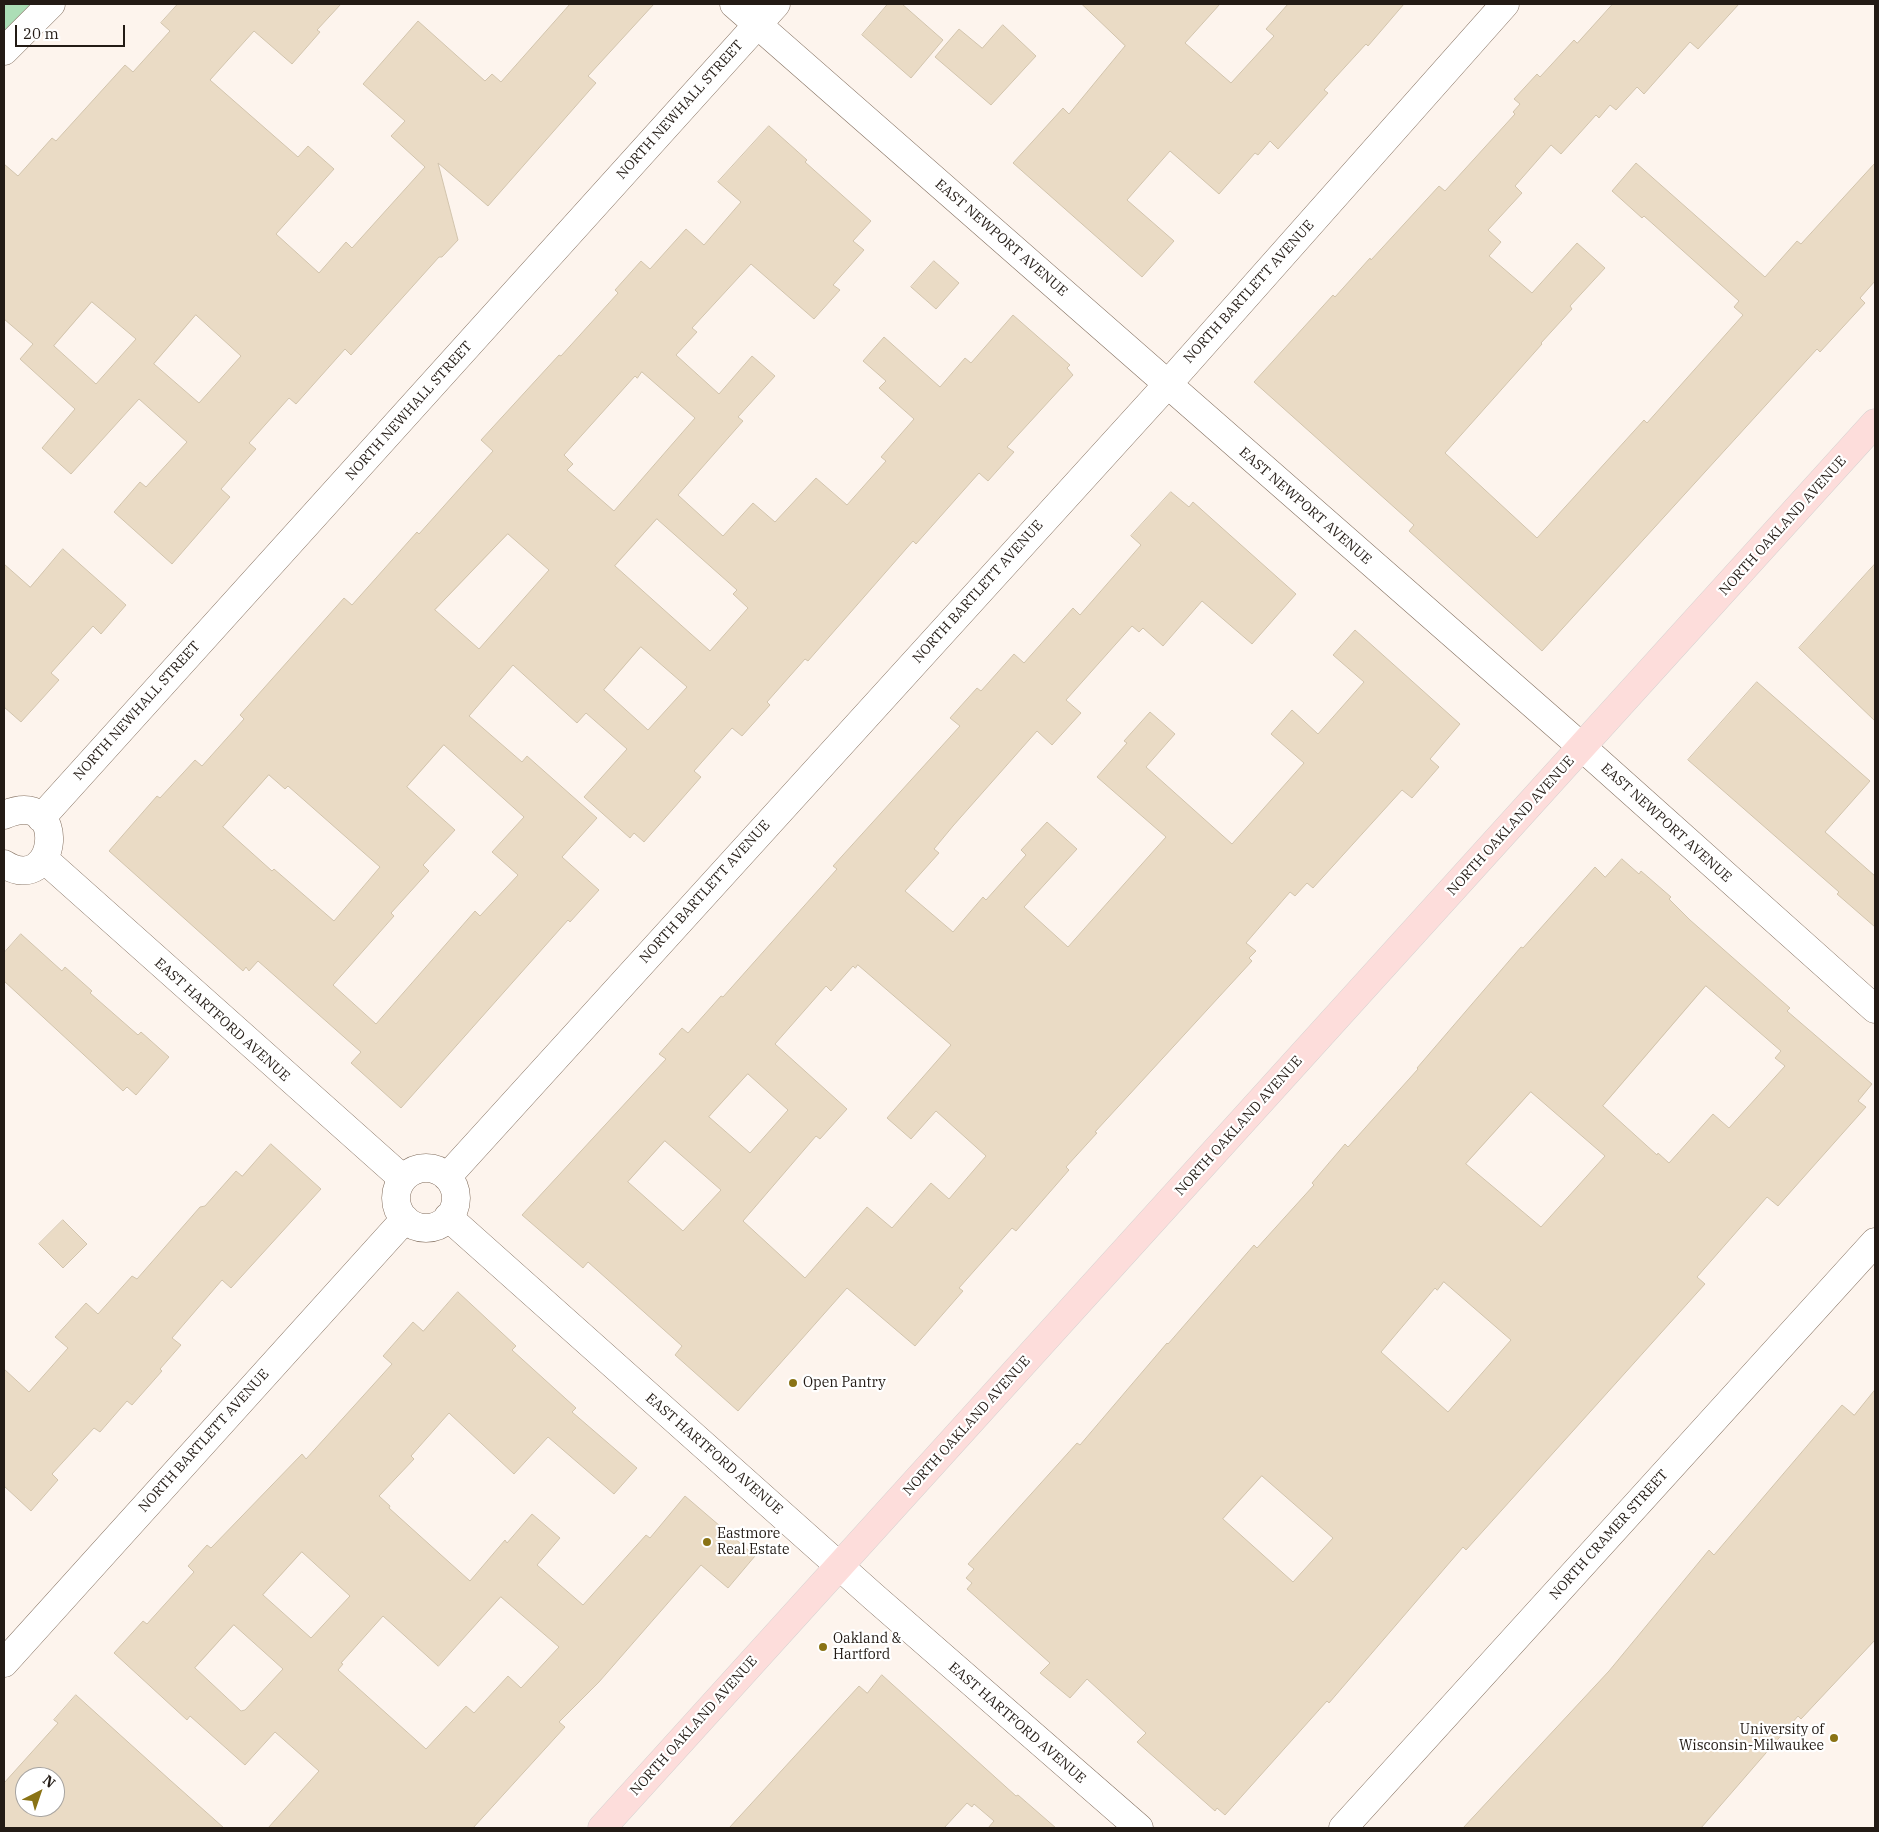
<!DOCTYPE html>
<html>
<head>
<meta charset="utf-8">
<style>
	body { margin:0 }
	#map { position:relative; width:1879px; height:1832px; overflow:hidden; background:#fdf4ed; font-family:"IBM Plex Serif",serif }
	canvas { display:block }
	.frame { position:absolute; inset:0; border:5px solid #231b15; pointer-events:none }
	.north { position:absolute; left:15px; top:1767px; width:50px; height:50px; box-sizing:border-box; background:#fff; border:1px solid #a7a4a1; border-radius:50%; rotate:41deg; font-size:14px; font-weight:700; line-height:20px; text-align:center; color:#231b15 }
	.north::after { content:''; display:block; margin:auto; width:18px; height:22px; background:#8a7315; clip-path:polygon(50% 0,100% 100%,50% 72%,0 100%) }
	.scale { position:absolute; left:15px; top:25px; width:110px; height:22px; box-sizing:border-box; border:2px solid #231b15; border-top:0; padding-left:6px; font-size:15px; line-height:18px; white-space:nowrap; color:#231b15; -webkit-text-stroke:4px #fff; paint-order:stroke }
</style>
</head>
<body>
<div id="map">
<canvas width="1879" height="1832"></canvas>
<div class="frame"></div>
<div class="north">N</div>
<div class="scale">20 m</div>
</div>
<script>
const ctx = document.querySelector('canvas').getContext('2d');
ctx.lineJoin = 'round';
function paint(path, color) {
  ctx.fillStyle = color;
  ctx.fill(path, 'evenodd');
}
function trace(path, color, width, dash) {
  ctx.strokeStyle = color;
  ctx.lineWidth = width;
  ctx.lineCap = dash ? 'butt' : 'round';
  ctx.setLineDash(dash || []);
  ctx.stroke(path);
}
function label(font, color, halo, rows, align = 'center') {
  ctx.font = font + ' "IBM Plex Serif",serif';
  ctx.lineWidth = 4.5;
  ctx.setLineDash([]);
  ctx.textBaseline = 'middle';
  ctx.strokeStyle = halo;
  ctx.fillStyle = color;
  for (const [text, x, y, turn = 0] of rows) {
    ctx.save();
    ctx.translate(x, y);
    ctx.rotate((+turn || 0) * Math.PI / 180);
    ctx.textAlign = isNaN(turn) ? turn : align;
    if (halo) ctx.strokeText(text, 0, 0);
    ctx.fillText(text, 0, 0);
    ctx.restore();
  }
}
const green = new Path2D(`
	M 4,4 L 58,4 L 4,53 Z`);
const building = new Path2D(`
	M 178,4 L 341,4 L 317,30 L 320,32 L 292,64 L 254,31 L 210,80 L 298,157 L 308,146 L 334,169 L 276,234 L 319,273 L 346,242 L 352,248 L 425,167 L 391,136 L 405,121 L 363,84 L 418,21 L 485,81 L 492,74 L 501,82 L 570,4 L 654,4 L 588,76 L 596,83 L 488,206 L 438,163 L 458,240 L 442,257 L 439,257 L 351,355 L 345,349 L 296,404 L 289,398 L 249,443 L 256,449 L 221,489 L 230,497 L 172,564 L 114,512 L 140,482 L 146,487 L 187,442 L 139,399 L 71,474 L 42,448 L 75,409 L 20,359 L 33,344 L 4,319 L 4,164 L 18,176 L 52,138 L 56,141 L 125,65 L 133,72 L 170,31 L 161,23 ZM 92,302 L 136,339 L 96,384 L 54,346 ZM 196,315 L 241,356 L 199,403 L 154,364 Z
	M 888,4 L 902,4 L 943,40 L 911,78 L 862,35 Z
	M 1082,4 L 1220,4 L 1185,43 L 1231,83 L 1274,36 L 1266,29 L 1288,4 L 1404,4 L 1368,46 L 1366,44 L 1324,90 L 1328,93 L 1278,149 L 1270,141 L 1258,155 L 1255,153 L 1219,194 L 1170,151 L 1127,200 L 1174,241 L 1142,277 L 1013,163 L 1063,108 L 1069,114 L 1125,46 Z
	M 1613,4 L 1739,4 L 1698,49 L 1690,42 L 1644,94 L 1637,87 L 1616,110 L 1610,105 L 1599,118 L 1596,115 L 1561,154 L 1551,145 L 1515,186 L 1522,193 L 1488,230 L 1501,242 L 1489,256 L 1532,293 L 1577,243 L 1605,268 L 1570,306 L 1572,309 L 1541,343 L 1542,344 L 1445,453 L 1537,538 L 1644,420 L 1647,423 L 1743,315 L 1734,307 L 1739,301 L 1644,216 L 1642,218 L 1612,191 L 1636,163 L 1765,277 L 1797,241 L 1801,244 L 1875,163 L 1875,281 L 1860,298 L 1865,303 L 1820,352 L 1817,349 L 1542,651 L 1409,531 L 1414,525 L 1254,382 L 1333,295 L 1335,297 L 1370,258 L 1371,260 L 1439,186 L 1445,191 L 1515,114 L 1513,112 L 1520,104 L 1514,99 L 1537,74 L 1540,77 L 1574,40 L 1577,43 Z
	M 1003,25 L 1036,56 L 991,105 L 935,57 L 959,29 L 982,48 Z
	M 769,126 L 807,160 L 805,162 L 871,221 L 853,241 L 864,250 L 833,285 L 840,290 L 814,319 L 751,264 L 692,328 L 697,332 L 676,355 L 719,394 L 752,356 L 775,376 L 738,417 L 743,421 L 678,495 L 723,536 L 753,503 L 775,522 L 816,478 L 847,505 L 886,461 L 881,457 L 914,419 L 879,388 L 886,381 L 863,361 L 884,337 L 940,387 L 965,358 L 971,363 L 1013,315 L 1070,365 L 1067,368 L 1073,375 L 1007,447 L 1014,452 L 988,481 L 979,473 L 916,544 L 913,541 L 808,661 L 805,659 L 767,702 L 770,705 L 742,736 L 732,728 L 694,771 L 701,777 L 644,842 L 634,833 L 630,838 L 584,797 L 627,749 L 586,713 L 577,723 L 513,665 L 469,716 L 522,762 L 527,756 L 597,818 L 562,857 L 599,890 L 570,922 L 568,920 L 401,1108 L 351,1063 L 361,1052 L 258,961 L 249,971 L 246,967 L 243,971 L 109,851 L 157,796 L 160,798 L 195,760 L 202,766 L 244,719 L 240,715 L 344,598 L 352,605 L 417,532 L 419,534 L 493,451 L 481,440 L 559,355 L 561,356 L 618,293 L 615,290 L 641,261 L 650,269 L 686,229 L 704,245 L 741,202 L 718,182 ZM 642,372 L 695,418 L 614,511 L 567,470 L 573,464 L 564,455 L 635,376 L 637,378 ZM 657,519 L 737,590 L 733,594 L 748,608 L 710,651 L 615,566 ZM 508,534 L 549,570 L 479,649 L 435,610 ZM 641,647 L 687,687 L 648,730 L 604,690 ZM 444,745 L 524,817 L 492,852 L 518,875 L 480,916 L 475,911 L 376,1024 L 333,985 L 394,916 L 391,913 L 429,871 L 423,865 L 455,830 L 407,787 ZM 269,775 L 285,789 L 288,786 L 380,867 L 334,921 L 274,869 L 272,871 L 223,827 Z
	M 934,261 L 959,283 L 936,309 L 911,287 Z
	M 1171,492 L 1189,507 L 1193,502 L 1296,594 L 1252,644 L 1202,601 L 1163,646 L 1143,628 L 1139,632 L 1132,626 L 1066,700 L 1081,713 L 1052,745 L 1037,731 L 953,826 L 934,849 L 939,853 L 905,891 L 953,932 L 983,897 L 986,900 L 1026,855 L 1021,850 L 1047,822 L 1077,849 L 1024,907 L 1068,947 L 1166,837 L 1097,777 L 1127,743 L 1124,741 L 1150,712 L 1175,734 L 1146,767 L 1232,844 L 1304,763 L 1271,734 L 1292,710 L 1318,734 L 1364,682 L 1333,655 L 1355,630 L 1460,724 L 1430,759 L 1439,767 L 1412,798 L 1402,790 L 1313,888 L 1307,883 L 1295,896 L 1290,892 L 1246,943 L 1256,951 L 1249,958 L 1252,961 L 1095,1132 L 1097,1133 L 1066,1167 L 1069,1170 L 1016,1231 L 1012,1228 L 959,1288 L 963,1291 L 915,1346 L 847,1288 L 738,1411 L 675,1355 L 682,1346 L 588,1262 L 583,1268 L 522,1215 L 666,1059 L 659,1054 L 682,1028 L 688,1033 L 721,996 L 723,997 L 837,869 L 833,866 L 960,726 L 950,718 L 977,688 L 981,691 L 1014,654 L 1024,663 L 1073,608 L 1080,615 L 1141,545 L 1131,536 ZM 858,965 L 951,1045 L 887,1118 L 911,1139 L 936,1111 L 986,1156 L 949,1199 L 931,1183 L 892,1228 L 867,1207 L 805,1278 L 743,1221 L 816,1136 L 820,1139 L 847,1109 L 775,1044 L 826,986 L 831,991 L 853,966 L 855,968 ZM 748,1074 L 788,1110 L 750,1153 L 709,1117 ZM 665,1141 L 721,1190 L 683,1231 L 628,1182 Z
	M 63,549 L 126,605 L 101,634 L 93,626 L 51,673 L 59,680 L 21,722 L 4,707 L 4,564 L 30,587 Z
	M 1875,564 L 1875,721 L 1799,648 Z
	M 1757,682 L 1870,781 L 1825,832 L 1875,876 L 1875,927 L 1837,894 L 1839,892 L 1688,760 Z
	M 1622,859 L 1639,874 L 1641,871 L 1671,897 L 1669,899 L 1690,920 L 1790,1008 L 1787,1011 L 1872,1084 L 1858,1101 L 1866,1107 L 1778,1206 L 1767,1197 L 1697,1277 L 1705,1284 L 1466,1550 L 1463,1547 L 1329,1703 L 1327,1701 L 1225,1815 L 1217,1808 L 1215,1811 L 1137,1742 L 1146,1733 L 1087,1679 L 1070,1698 L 1040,1673 L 1050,1663 L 967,1589 L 972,1583 L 966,1578 L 974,1569 L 968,1564 L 1077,1443 L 1080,1445 L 1167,1343 L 1168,1344 L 1254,1245 L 1257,1248 L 1314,1185 L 1312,1183 L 1345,1144 L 1348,1147 L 1418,1069 L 1417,1068 L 1521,947 L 1523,948 L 1595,867 L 1605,877 ZM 1706,986 L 1781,1051 L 1775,1058 L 1785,1066 L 1729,1128 L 1713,1114 L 1669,1163 L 1658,1153 L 1657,1155 L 1603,1106 ZM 1531,1092 L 1605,1156 L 1541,1227 L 1466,1164 ZM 1444,1282 L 1511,1340 L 1448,1412 L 1381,1352 L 1435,1288 L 1437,1290 ZM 1262,1476 L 1333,1538 L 1293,1582 L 1223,1519 Z
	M 21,934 L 62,971 L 65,967 L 92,991 L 90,993 L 138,1035 L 141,1032 L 169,1057 L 136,1095 L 127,1087 L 123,1091 L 4,981 L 4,953 Z
	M 271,1144 L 321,1189 L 231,1288 L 222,1280 L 172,1338 L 181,1345 L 160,1369 L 162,1371 L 132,1405 L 127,1401 L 100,1432 L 94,1428 L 52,1474 L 58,1480 L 31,1511 L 4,1486 L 4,1369 L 29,1392 L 68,1348 L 55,1337 L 86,1303 L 98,1314 L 132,1276 L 137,1279 L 200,1207 L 205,1206 L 236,1171 L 242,1176 Z
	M 63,1220 L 87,1244 L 63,1268 L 39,1244 Z
	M 458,1292 L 516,1346 L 512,1350 L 576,1408 L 572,1412 L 637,1468 L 614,1494 L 548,1437 L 514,1474 L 449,1413 L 411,1456 L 414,1459 L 379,1496 L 390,1506 L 389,1508 L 470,1581 L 505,1540 L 507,1543 L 532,1514 L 560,1538 L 537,1565 L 583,1605 L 646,1535 L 650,1538 L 685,1496 L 755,1556 L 728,1588 L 701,1565 L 599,1682 L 559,1722 L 565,1727 L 473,1828 L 268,1828 L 319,1771 L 275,1732 L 245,1765 L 190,1716 L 187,1720 L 114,1653 L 143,1621 L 147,1624 L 194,1572 L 188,1566 L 207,1545 L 211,1548 L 302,1454 L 306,1459 L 392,1364 L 383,1356 L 413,1322 L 423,1331 ZM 302,1552 L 350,1596 L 311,1638 L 263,1595 ZM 501,1597 L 559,1647 L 521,1688 L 508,1676 L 474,1713 L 466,1706 L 426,1749 L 338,1670 L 343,1664 L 341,1663 L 383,1616 L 438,1666 ZM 234,1625 L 283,1669 L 245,1710 L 241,1711 L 195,1668 Z
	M 1875,1390 L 1875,1640 L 1801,1719 L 1798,1716 L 1701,1828 L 1463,1828 L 1609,1671 L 1709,1550 L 1714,1555 L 1842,1405 L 1854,1415 Z
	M 882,1675 L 1016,1796 L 1018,1795 L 1056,1828 L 988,1828 L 994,1821 L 974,1804 L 972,1807 L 967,1803 L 944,1828 L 729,1828 L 859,1686 L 867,1693 Z
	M 76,1695 L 170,1780 L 224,1828 L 4,1828 L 4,1783 L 58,1723 L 54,1720 ZM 25,1777 L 55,1777 L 55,1807 L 25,1807 Z`);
const minor = new Path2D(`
	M 734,4 L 1583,748 L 1875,1009
	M 4,51 L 51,4
	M 4,815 C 70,786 58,898 4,864
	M 41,818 L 776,4
	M 44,859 L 402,1178
	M396 1198a30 30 0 1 1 60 0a30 30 0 1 1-60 0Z
	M 447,1177 L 1167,385 L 1505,4
	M 448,1217 L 874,1597 L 1139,1828
	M 4,1663 L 405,1219
	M 1343,1828 L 1875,1242`);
const major = new Path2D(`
	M 602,1828 L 1875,423`);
const markers = [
	[793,1383,5,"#8a7315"],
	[707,1542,5,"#8a7315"],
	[823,1647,5,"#8a7315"],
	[1834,1738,5,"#8a7315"]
];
const streetNames = [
	["NORTH NEWHALL STREET",680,110,-48],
	["EAST NEWPORT AVENUE",1001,238,41],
	["NORTH BARTLETT AVENUE",1249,292,-48],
	["NORTH NEWHALL STREET",409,411,-48],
	["EAST NEWPORT AVENUE",1305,506,41],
	["NORTH OAKLAND AVENUE",1783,526,-48],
	["NORTH BARTLETT AVENUE",978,592,-48],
	["NORTH NEWHALL STREET",137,711,-48],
	["EAST NEWPORT AVENUE",1666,823,42],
	["NORTH OAKLAND AVENUE",1511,826,-48],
	["NORTH BARTLETT AVENUE",705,892,-48],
	["EAST HARTFORD AVENUE",222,1020,42],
	["NORTH OAKLAND AVENUE",1239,1126,-48],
	["NORTH OAKLAND AVENUE",967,1426,-48],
	["NORTH BARTLETT AVENUE",204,1441,-48],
	["EAST HARTFORD AVENUE",714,1454,41],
	["NORTH CRAMER STREET",1609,1535,-48],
	["EAST HARTFORD AVENUE",1017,1723,41],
	["NORTH OAKLAND AVENUE",694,1726,-48]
];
const poiNames = [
	["Open Pantry",803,1383],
	["Eastmore",717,1534],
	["Real Estate",717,1550],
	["Oakland &",833,1639],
	["Hartford",833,1655],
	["University of",1824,1730,"right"],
	["Wisconsin-Milwaukee",1824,1746,"right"]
];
paint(green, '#acdeb6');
paint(building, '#eadbc5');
trace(building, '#d2c4ad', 1);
trace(minor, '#847060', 29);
trace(major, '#d3d1d0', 29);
trace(minor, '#fff', 28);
trace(major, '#fddddb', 28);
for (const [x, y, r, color] of markers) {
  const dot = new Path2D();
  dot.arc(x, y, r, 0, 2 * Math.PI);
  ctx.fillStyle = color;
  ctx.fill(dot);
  trace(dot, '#fff', 2);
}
label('14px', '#231b15', '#fff', streetNames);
label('14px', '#231b15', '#fff', poiNames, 'left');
</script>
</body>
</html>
